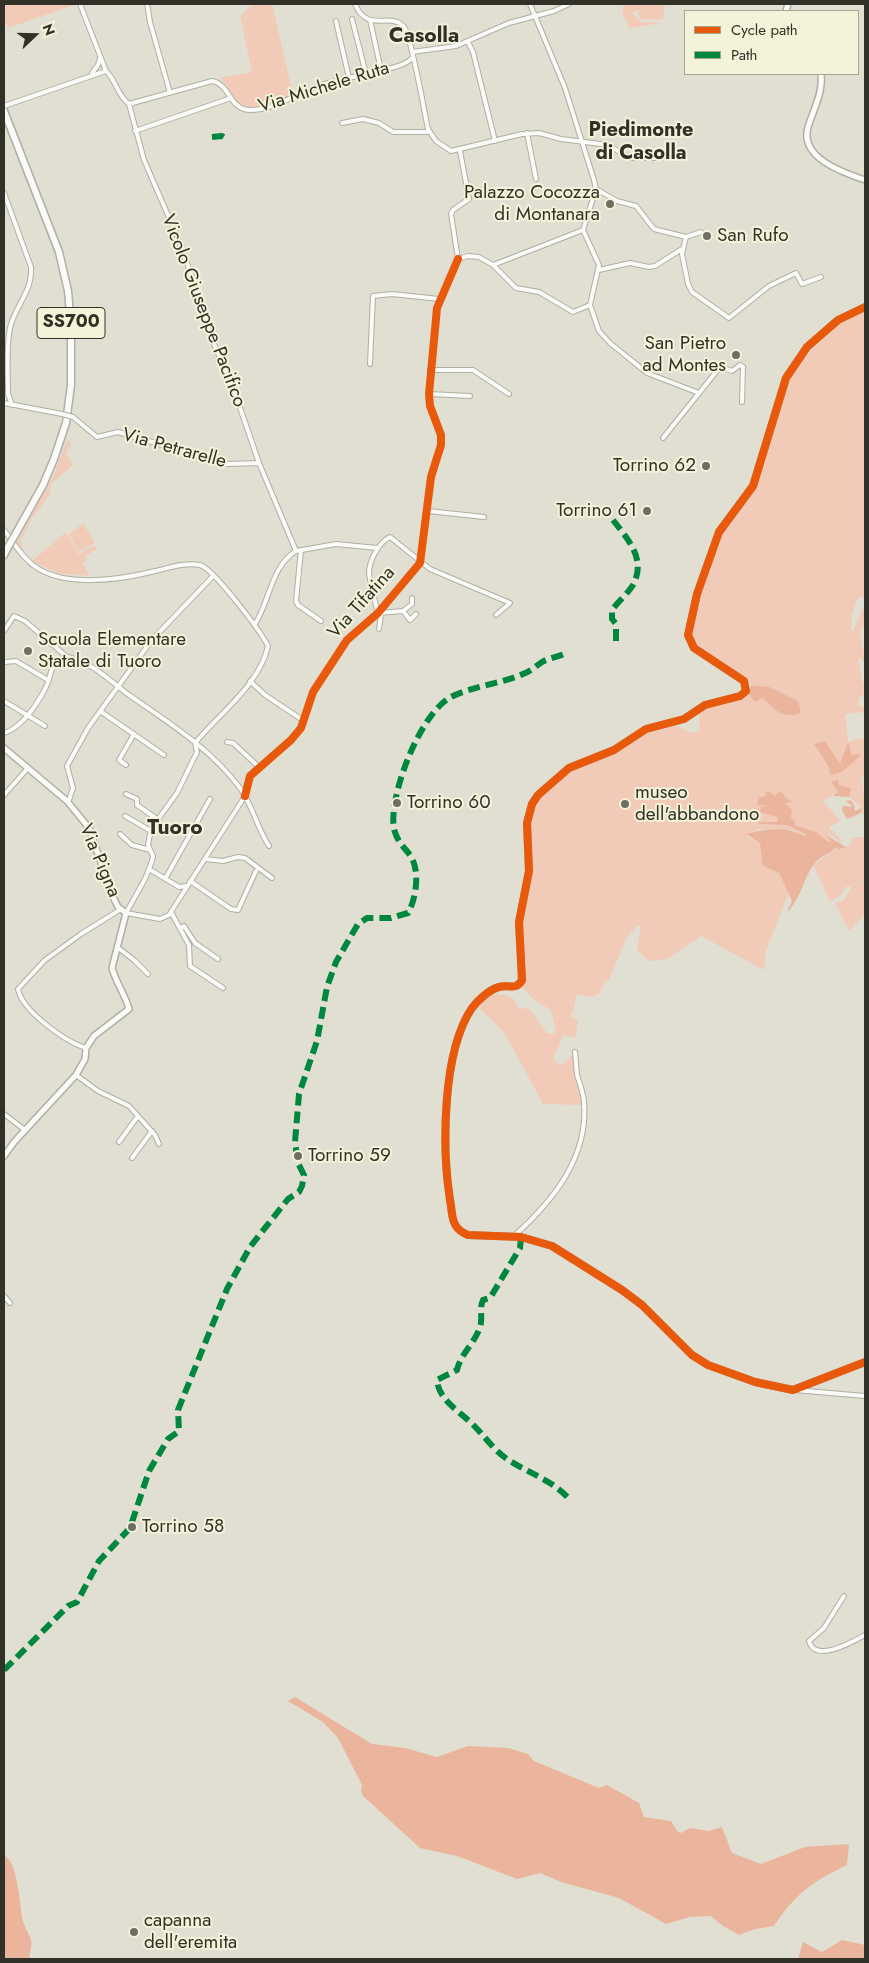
<!DOCTYPE html>
<html>
<head>
<meta charset="utf-8">
<style>
	body { margin:0 }
	#map { position:relative; width:869px; height:1963px; overflow:hidden; background:#e0dfd2; font-family:Jost,sans-serif }
	canvas { display:block }
	.frame { position:absolute; inset:0; border:5px solid #323127; pointer-events:none }
	.legend { position:absolute; left:684px; top:10px; width:175px; height:65px; box-sizing:border-box; background:#f3f3d9; border:1px solid #a6a592; margin:0; padding:6px 9px; list-style:none; font-size:15px; color:#323127 }
	.legend li { display:flex; align-items:center; gap:10px; height:25px }
	.legend b { width:25px; border:1px solid #a6a592 }
	.north { position:absolute; left:10px; top:10px; width:50px; height:50px; -webkit-text-stroke:4px #f3f3d9; paint-order:stroke; rotate:69deg; font-size:14px; font-weight:700; line-height:20px; text-align:center; color:#323127 }
	.north::after { content:''; display:block; margin:auto; width:18px; height:22px; background:#323127; clip-path:polygon(50% 0,100% 100%,50% 72%,0 100%) }
</style>
</head>
<body>
<div id="map">
<canvas width="869" height="1963"></canvas>
<div class="frame"></div>
<ul class="legend">
<li><b style="height:6px;background:#e8590c"></b>Cycle path</li>
<li><b style="height:6px;background:#00873e"></b>Path</li>
</ul>
<div class="north">N</div>
</div>
<script>
const ctx = document.querySelector('canvas').getContext('2d');
ctx.lineJoin = 'round';
function paint(path, color) {
  ctx.fillStyle = color;
  ctx.fill(path, 'evenodd');
}
function trace(path, color, width, dash) {
  ctx.strokeStyle = color;
  ctx.lineWidth = width;
  ctx.lineCap = dash ? 'butt' : 'round';
  ctx.setLineDash(dash || []);
  ctx.stroke(path);
}
function label(font, color, halo, rows, align = 'center') {
  ctx.font = font + ' Jost,sans-serif';
  ctx.lineWidth = 4;
  ctx.setLineDash([]);
  ctx.textBaseline = 'middle';
  ctx.strokeStyle = halo;
  ctx.fillStyle = color;
  for (const [text, x, y, turn = 0] of rows) {
    ctx.save();
    ctx.translate(x, y);
    ctx.rotate((+turn || 0) * Math.PI / 180);
    ctx.textAlign = isNaN(turn) ? turn : align;
    if (halo) ctx.strokeText(text, 0, 0);
    ctx.fillText(text, 0, 0);
    ctx.restore();
  }
}
const green = new Path2D(`
	M 4,4 L 77,4 L 8,28 L 4,16 Z
	M 254,4 L 272,4 L 293,94 C 279,101 250,116 236,102 C 229,95 228,85 220,78 L 252,72 L 240,16 Z
	M 623,4 L 665,4 L 663,20 L 641,19 L 638,14 L 639,10 L 631,13 L 642,22 L 662,23 L 629,28 L 626,18 L 623,18 Z
	M 865,309 L 865,599 L 860,596 L 858,598 L 852,613 L 851,630 L 853,631 L 865,604 L 865,624 C 855,634 865,648 865,662 L 860,658 L 858,660 L 864,687 L 863,696 L 859,698 L 859,706 L 865,707 L 865,712 L 845,714 L 848,742 L 861,738 L 865,739 L 865,776 L 861,778 L 865,798 L 865,814 L 861,813 L 862,808 L 849,797 L 850,788 L 831,782 L 838,791 L 823,801 L 841,821 L 829,827 L 842,841 L 839,842 L 823,827 L 836,843 L 829,843 L 816,832 L 793,825 L 790,810 L 785,802 L 791,802 L 767,795 L 767,805 L 778,820 L 777,822 L 759,822 L 759,824 L 787,825 L 806,834 L 805,836 L 794,831 L 759,829 L 746,836 L 760,843 L 789,892 L 766,951 L 764,970 L 701,936 L 668,959 L 649,961 L 637,950 L 641,927 L 638,925 L 627,937 L 609,980 L 605,982 L 600,993 L 591,997 L 577,994 L 572,1014 L 570,1016 L 578,1021 L 575,1038 L 564,1035 L 553,1058 L 560,1066 L 574,1054 L 577,1086 L 580,1089 L 582,1105 L 543,1104 L 504,1032 L 477,1006 L 490,994 L 506,995 L 514,999 L 518,1008 L 530,1009 L 547,1033 L 553,1034 L 556,1031 L 551,1010 L 533,999 L 522,986 L 526,979 L 522,934 L 523,915 L 531,876 L 529,830 L 533,807 L 547,789 L 579,766 L 620,750 L 650,730 L 676,725 L 691,733 L 700,731 L 699,711 C 714,703 736,705 749,694 L 755,702 L 763,698 L 771,707 L 769,687 L 751,685 L 749,682 L 698,646 L 693,640 L 692,622 L 705,574 L 726,525 L 755,489 L 786,382 L 811,346 L 841,321 ZM 815,744 L 841,765 L 848,744 L 852,755 L 859,753 L 830,775 L 829,767 Z
	M 67,439 L 71,443 L 66,454 L 73,465 L 53,482 L 49,489 L 51,493 L 32,518 L 20,542 L 27,559 L 16,544 L 54,475 Z
	M 83,523 L 95,543 L 78,552 L 69,534 Z
	M 66,532 L 78,554 L 95,545 L 97,549 L 85,556 L 87,560 L 83,563 L 89,576 L 57,573 L 32,561 Z
	M 855,837 L 865,837 L 865,915 L 849,931 L 835,903 L 844,900 L 852,886 L 845,887 L 841,895 L 830,902 L 814,866 C 820,858 830,856 835,847 L 839,849 L 852,844 L 851,839 Z`);
const forest = new Path2D(`
	M 751,685 L 769,687 L 798,701 L 801,713 C 786,720 773,710 763,698 L 755,702 L 749,694 Z
	M 825,741 L 840,764 L 848,742 L 852,755 L 859,753 L 860,756 L 842,772 L 830,775 L 829,767 L 814,744 Z
	M 838,780 L 839,785 L 851,788 L 849,797 L 833,796 L 838,791 L 831,782 Z
	M 769,791 L 775,796 L 779,792 L 783,793 L 786,798 L 792,802 L 785,803 L 792,810 L 791,818 L 796,823 L 794,825 L 816,832 L 829,842 L 831,841 L 827,836 L 846,847 L 839,849 L 835,847 C 831,854 825,854 819,859 C 803,873 803,898 787,912 L 792,901 L 779,873 L 763,866 L 760,843 L 746,834 C 768,829 782,826 805,836 L 806,834 L 787,825 L 759,824 L 759,822 L 777,822 L 778,820 L 777,817 L 760,812 L 761,807 L 767,805 L 757,805 L 759,797 L 766,796 L 765,793 Z
	M 851,800 L 855,807 L 855,811 L 862,808 L 861,813 L 847,819 L 842,810 L 843,806 L 853,807 L 846,801 Z
	M 295,1697 L 372,1744 L 405,1748 L 437,1757 L 468,1746 L 508,1748 L 528,1754 L 534,1761 L 599,1788 L 607,1785 L 639,1803 L 644,1817 L 671,1821 L 677,1831 L 681,1833 L 690,1828 L 709,1831 L 722,1827 L 732,1853 L 761,1864 L 805,1847 L 849,1844 L 847,1865 C 812,1882 796,1893 774,1926 L 755,1929 L 739,1935 L 723,1926 L 711,1916 L 690,1917 L 666,1924 L 619,1898 L 561,1882 L 540,1873 L 517,1879 L 457,1856 L 420,1848 L 363,1796 L 361,1791 L 362,1785 L 338,1738 L 323,1722 L 288,1701 Z
	M 4,1855 C 19,1864 19,1905 23,1921 C 25,1928 29,1934 31,1940 C 33,1946 28,1953 30,1959 L 4,1959 Z
	M 842,1940 L 865,1945 L 865,1959 L 798,1959 L 803,1942 L 822,1952 Z`);
const minor = new Path2D(`
	M 80,4 L 106,71
	M 147,4 L 150,22 L 170,93
	M 355,4 C 367,34 391,11 404,27 C 412,38 424,111 428,129 L 436,141 L 451,151 L 522,134 L 539,133 L 561,139 L 608,145 L 630,158 L 661,158
	M 530,4 L 565,88 L 594,180 L 596,189 L 583,230
	M 352,19 L 366,74
	M 370,20 L 381,70
	M 336,21 L 349,78
	M 468,42 L 473,52 L 495,141
	M 412,52 L 456,46 L 509,23 L 554,11 L 569,4
	M 92,73 L 98,65 L 100,58
	M 129,104 L 144,160 L 177,236 L 196,288 L 209,332 L 235,393 L 259,463
	M 4,106 L 106,71 C 116,80 117,95 129,104 L 212,81 C 230,84 229,109 249,110 C 275,110 295,94 318,86 C 336,80 355,77 373,72 C 385,69 404,67 412,58
	M 342,123 L 363,119 L 379,123 L 393,132 L 430,132
	M 135,131 L 231,98
	M 527,133 L 536,179
	M 596,189 L 617,201 L 636,206 L 654,229 L 686,237
	M 4,193 L 31,267 C 33,291 15,306 10,328 C 6,345 8,376 8,394 L 12,405
	M 583,230 L 599,265 L 590,305 L 599,331 L 610,343 L 647,373 L 699,393
	M 686,237 L 682,254 L 688,284 L 692,292 L 729,318 L 769,286 L 796,273 L 802,284 L 821,277
	M 686,237 L 701,232
	M 458,259 L 468,256 L 479,257 L 493,265 L 516,288 L 539,292 L 573,312 L 590,305
	M 458,259 L 451,214 L 453,210 L 469,199 L 460,151
	M 493,265 L 583,230
	M 599,270 L 630,263 L 649,267 L 655,266 L 682,249
	M 370,364 L 373,296 L 392,294 L 439,299
	M 430,370 L 473,370 L 509,394
	M 429,394 L 470,396
	M 4,403 L 62,414
	M 73,417 L 97,437 L 118,432 L 227,464 L 259,463 L 296,551
	M 663,438 L 720,367 L 732,371 L 740,365 L 743,367 L 742,402
	M 428,511 L 484,517
	M 4,530 C 13,542 21,556 33,565 C 62,588 118,580 151,572 C 166,569 184,562 200,565 C 213,568 261,632 268,646 C 260,684 219,714 195,743
	M 301,550 L 296,601 L 298,605 L 321,621
	M 412,598 L 412,604 L 403,611 L 378,613 C 377,609 369,577 369,573 C 369,561 379,542 390,537 L 430,569 L 510,603 L 496,615
	M 403,611 L 410,620 L 416,614
	M 255,624 C 270,601 271,566 296,551 L 336,544 L 377,548
	M 379,629 L 381,614
	M 4,631 L 14,616 L 25,621 L 67,657
	M 4,662 L 16,661 L 48,680
	M 250,681 L 265,695 L 304,721
	M 4,701 L 45,726
	M 100,711 L 164,755
	M 4,733 C 22,728 38,703 46,687 C 53,674 47,663 68,657 C 93,663 109,680 129,695 C 169,723 210,748 240,788 C 253,806 257,828 269,846
	M 227,742 L 233,743 L 259,767
	M 195,743 L 197,752 L 177,793 L 151,829 L 148,845 L 153,856 L 152,861 L 145,879 L 126,913 L 160,919 L 169,915 L 245,796
	M 126,765 L 119,760 L 134,734
	M 126,794 L 137,799 L 137,805 L 157,819
	M 4,795 L 28,768
	M 245,796 L 250,776 L 291,740 L 301,728 L 313,692 L 347,640 L 378,613 L 420,563 L 431,477 L 441,445 L 441,435 L 430,406 L 429,394 L 437,308 L 458,259
	M 68,803 L 73,788 L 67,766 L 88,728 L 151,641 L 213,576
	M 125,816 L 151,831
	M 120,834 L 132,845 L 150,850
	M 205,859 L 223,861 L 238,857 L 245,858 L 272,878
	M 149,869 L 179,887 L 186,886
	M 165,879 L 210,799
	M 190,881 L 231,909 L 238,910 L 256,871
	M 171,912 L 189,945 L 190,966 L 223,988
	M 181,928 L 184,926 L 195,943 L 218,959
	M 117,947 L 134,960 L 148,974
	M 86,1048 C 66,1042 22,1011 18,989 L 45,960 L 81,934 L 121,909
	M 76,1075 L 98,1091 L 129,1106 L 155,1135 L 159,1144
	M 4,1114 L 25,1130
	M 119,1142 L 138,1116
	M 132,1158 L 152,1131
	M 514,1236 C 553,1201 589,1157 584,1101 C 583,1092 580,1084 577,1075 C 576,1067 576,1059 575,1052
	M 4,1296 L 10,1303
	M 795,1390 L 865,1396
	M 844,1596 L 824,1628 L 809,1641 C 815,1664 854,1641 865,1635`);
const tertiary = new Path2D(`
	M 786,11 L 788,4
	M 821,74 C 823,93 814,108 808,127 C 799,158 844,173 865,180
	M 865,307 L 838,320 L 807,347 L 786,378 L 753,486 L 719,532 L 697,594 L 688,635 L 694,648 L 744,681 L 746,691 L 740,696 L 705,705 L 684,719 L 646,729 L 614,750 L 569,768 L 538,795 L 532,804 L 527,823 L 529,871 L 519,922 L 522,980 C 516,991 508,984 499,987 C 490,989 477,1001 472,1008 C 442,1052 442,1149 450,1200 C 452,1208 451,1220 456,1226 C 459,1231 463,1233 468,1235 L 521,1237 L 552,1246 L 622,1290 L 642,1305 L 692,1355 L 708,1365 L 755,1382 L 793,1390 L 865,1362
	M 4,748 L 67,801 L 89,828 L 113,897 L 118,907 L 126,913 L 112,968 C 116,983 125,994 129,1009 L 94,1036 L 86,1048 L 85,1059 L 76,1075 L 15,1141 L 4,1156`);
const trunk = new Path2D(`
	M 4,111 L 59,252 L 68,291 L 71,326 L 71,385 L 66,423 L 54,459 L 43,485 L 15,535
	M 4,555 L 8,547`);
const minorBridge = new Path2D(`
	M 62,414 L 73,417`);
const trunkBridge = new Path2D(`
	M 8,547 L 15,535`);
const quiet = new Path2D(`
	M 212,137 L 222,136 L 227,139
	M 613,520 C 627,538 646,558 634,583 C 631,590 618,602 612,610 L 612,619 L 616,624 L 616,646
	M 521,1237 L 520,1248 L 490,1298 L 483,1300 C 479,1308 483,1319 480,1327 C 475,1343 461,1353 457,1370 L 437,1380 C 438,1398 457,1410 469,1421 C 483,1433 490,1447 507,1459 C 528,1473 553,1480 570,1500
	M 4,1670 L 68,1606 L 77,1602 L 99,1561 L 130,1528 L 149,1471 L 168,1439 L 179,1431 L 178,1410 L 227,1289 L 250,1247 L 288,1199 L 299,1192 L 302,1186 L 304,1175 L 298,1163 L 295,1142 L 299,1094 L 317,1041 L 327,987 L 336,962 L 358,924 L 367,918 L 391,918 L 408,913 C 417,897 420,869 410,855 C 403,846 397,841 394,829 C 388,797 420,713 451,697 C 473,686 500,684 523,674 C 530,672 536,666 542,662 C 549,658 557,657 564,654`);
const cycleway = new Path2D(`
	M 865,307 L 838,320 L 807,347 L 786,378 L 753,486 L 719,532 L 697,594 L 688,635 L 694,648 L 744,681 L 746,691 L 740,696 L 705,705 L 684,719 L 646,729 L 614,750 L 569,768 L 538,795 L 532,804 L 527,823 L 529,871 L 519,922 L 522,980 C 516,991 508,984 499,987 C 490,989 477,1001 472,1008 C 442,1052 442,1149 450,1200 C 452,1208 451,1220 456,1226 C 459,1231 463,1233 468,1235 L 521,1237 L 552,1246 L 622,1290 L 642,1305 L 692,1355 L 708,1365 L 755,1382 L 793,1390 L 865,1362
	M 245,796 L 250,776 L 291,740 L 301,728 L 313,692 L 347,640 L 378,613 L 420,563 L 431,477 L 441,445 L 441,435 L 430,406 L 429,394 L 437,308 L 458,259`);
const markers = [
	[610,204,5,"#6f6e63"],
	[707,236,5,"#6f6e63"],
	[736,355,5,"#6f6e63"],
	[706,466,5,"#6f6e63"],
	[647,511,5,"#6f6e63"],
	[28,651,5,"#6f6e63"],
	[397,803,5,"#6f6e63"],
	[625,804,5,"#6f6e63"],
	[298,1156,5,"#6f6e63"],
	[132,1527,5,"#6f6e63"],
	[134,1932,5,"#6f6e63"]
];
const shields = [
	[71,323,68]
];
const shieldNames = [
	["SS700",71,323]
];
const streetNames = [
	["Via Michele Ruta",324,88,-17],
	["Vicolo Giuseppe Pacifico",203,311,69],
	["Via Petrarelle",174,449,15],
	["Via Tifatina",362,603,-48],
	["Via Pigna",99,861,67]
];
const poiNames = [
	["Palazzo Cocozza",600,193,"right"],
	["di Montanara",600,215,"right"],
	["San Rufo",717,236],
	["San Pietro",726,344,"right"],
	["ad Montes",726,366,"right"],
	["Torrino 62",696,466,"right"],
	["Torrino 61",637,511,"right"],
	["Scuola Elementare",38,640],
	["Statale di Tuoro",38,662],
	["museo",635,793],
	["dell'abbandono",635,815],
	["Torrino 60",407,803],
	["Torrino 59",308,1156],
	["Torrino 58",142,1527],
	["capanna",144,1921],
	["dell'eremita",144,1943]
];
const neighbourhoodNames = [
	["Piedimonte",641,131],
	["di Casolla",641,154]
];
const quarterNames = [
	["Casolla",424,37],
	["Tuoro",175,829]
];
paint(green, '#f1cbb8');
paint(forest, '#eab59c');
trace(minor, '#afafa4', 6);
trace(tertiary, '#afafa4', 8);
trace(trunk, '#afafa4', 9);
trace(minor, '#fafaf8', 4);
trace(tertiary, '#fafaf8', 5);
trace(trunk, '#fafaf8', 6);
trace(minorBridge, '#afafa4', 6, []);
trace(trunkBridge, '#afafa4', 9, []);
trace(minorBridge, '#fafaf8', 4);
trace(trunkBridge, '#fafaf8', 6);
trace(quiet, '#00873e', 6, [12, 6]);
trace(cycleway, '#e8590c', 8);
for (const [x, y, r, color] of markers) {
  const dot = new Path2D();
  dot.arc(x, y, r, 0, 2 * Math.PI);
  ctx.fillStyle = color;
  ctx.fill(dot);
  trace(dot, '#f3f3d9', 2);
}
for (const [x, y, w] of shields) {
  const box = new Path2D();
  box.roundRect(x - w / 2, y - 15.5, w, 31, 4);
  ctx.fillStyle = '#f3f3d9';
  ctx.fill(box);
  trace(box, '#323127', 1);
}
label('bold 18px', '#323127', null, shieldNames);
label('19px', '#323127', '#f3f3d9', streetNames);
label('19px', '#323127', '#f3f3d9', poiNames, 'left');
label('bold 20px', '#323127', '#f3f3d9', neighbourhoodNames);
label('bold 21px', '#323127', '#f3f3d9', quarterNames);
</script>
</body>
</html>
